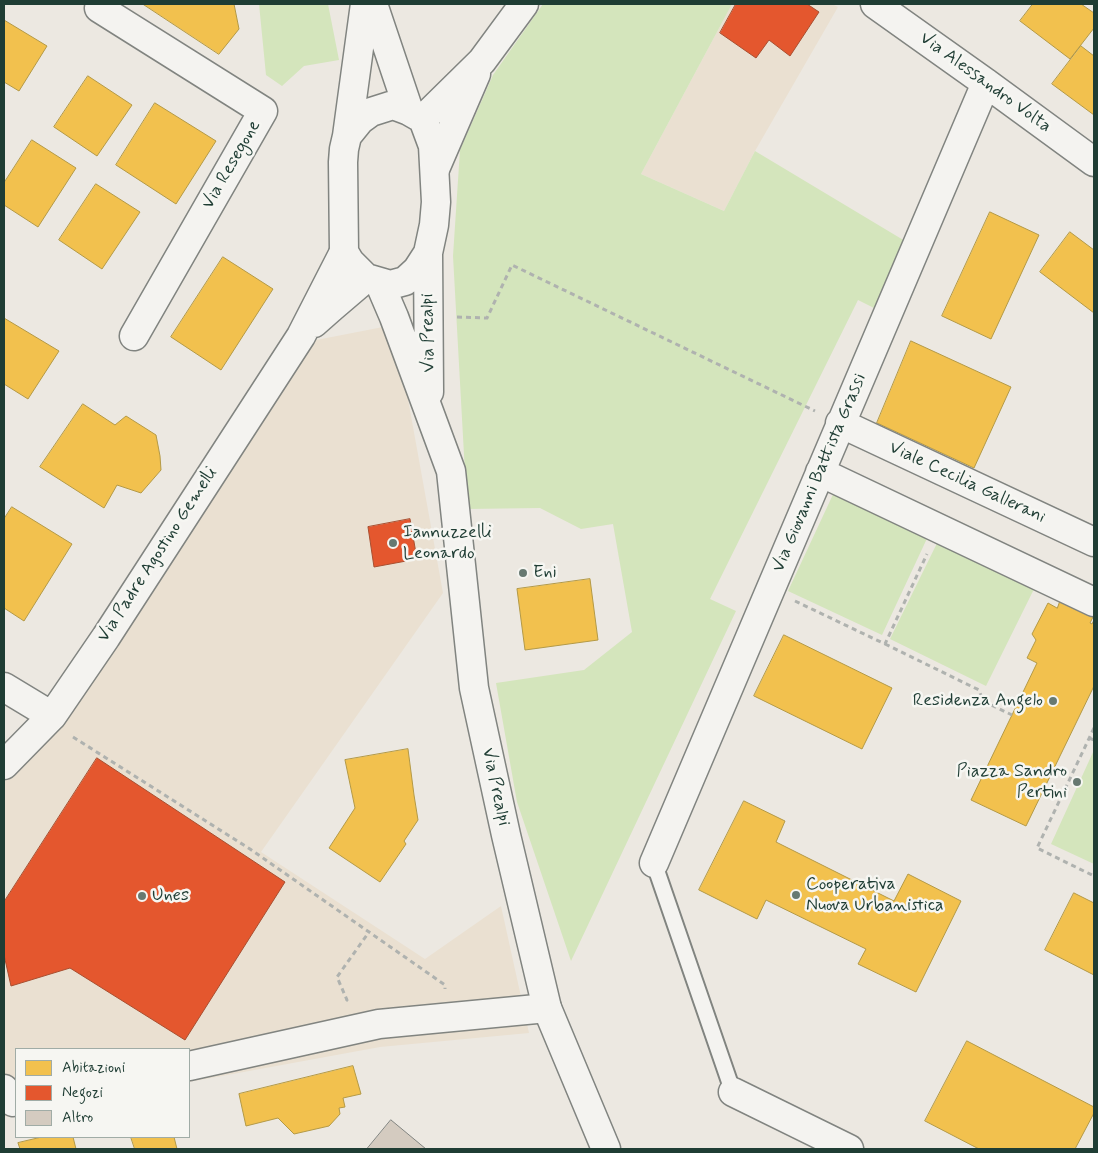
<!DOCTYPE html>
<html>
<head>
<meta charset="utf-8">
<style>
	body { margin:0 }
	#map { position:relative; width:1098px; height:1153px; overflow:hidden; background:#ece8e1; font-family:Mynerve,sans-serif }
	canvas { display:block }
	.frame { position:absolute; inset:0; border:5px solid #1f3d34; pointer-events:none }
	.legend { position:absolute; left:15px; top:1048px; width:175px; height:90px; box-sizing:border-box; background:#f6f6f2; border:1px solid #a0aca6; margin:0; padding:6px 9px; list-style:none; font-size:15px; color:#1f3d34 }
	.legend li { display:flex; align-items:center; gap:10px; height:25px }
	.legend b { width:25px; border:1px solid #a0aca6 }
</style>
</head>
<body>
<div id="map">
<canvas width="1098" height="1153"></canvas>
<div class="frame"></div>
<ul class="legend">
<li><b style="height:14px;background:#f2c14e"></b>Abitazioni</li>
<li><b style="height:14px;background:#e4572e"></b>Negozi</li>
<li><b style="height:14px;background:#d4cbc0"></b>Altro</li>
</ul>
</div>
<script>
const ctx = document.querySelector('canvas').getContext('2d');
ctx.lineJoin = 'round';
function paint(path, color) {
  ctx.fillStyle = color;
  ctx.fill(path, 'evenodd');
}
function trace(path, color, width, dash) {
  ctx.strokeStyle = color;
  ctx.lineWidth = width;
  ctx.lineCap = dash ? 'butt' : 'round';
  ctx.setLineDash(dash || []);
  ctx.stroke(path);
}
function label(font, color, halo, rows, align = 'center') {
  ctx.font = font + ' Mynerve,sans-serif';
  ctx.lineWidth = 5;
  ctx.setLineDash([]);
  ctx.textBaseline = 'middle';
  ctx.strokeStyle = halo;
  ctx.fillStyle = color;
  for (const [text, x, y, turn = 0] of rows) {
    ctx.save();
    ctx.translate(x, y);
    ctx.rotate((+turn || 0) * Math.PI / 180);
    ctx.textAlign = isNaN(turn) ? turn : align;
    if (halo) ctx.strokeText(text, 0, 0);
    ctx.fillText(text, 0, 0);
    ctx.restore();
  }
}
const built = new Path2D(`
	M 732,4 L 832,4 L 838,7 L 755,151 L 724,211 L 641,174 Z
	M 383,327 L 406,388 L 443,593 L 261,852 L 425,959 L 501,906 L 529,1033 L 380,1047 L 189,1082 L 189,1049 L 16,1049 L 16,1115 L 4,1117 L 4,782 L 53,731 L 306,342 Z`);
const green = new Path2D(`
	M 259,4 L 328,4 L 339,60 L 304,66 L 282,86 L 266,75 Z
	M 543,4 L 732,4 L 641,174 L 724,211 L 755,151 L 910,244 L 880,311 L 858,300 L 710,599 L 736,611 L 571,961 L 517,802 L 496,683 L 584,670 L 632,632 L 613,524 L 581,529 L 540,508 L 467,509 L 453,256 L 460,150 L 493,75 Z
	M 836,488 L 930,532 L 882,635 L 788,591 Z
	M 941,535 L 1037,583 L 986,686 L 890,639 Z
	M 1094,750 L 1094,864 L 1051,844 Z`);
const homes = new Path2D(`
	M 143,4 L 234,4 L 239,29 L 219,54 Z
	M 1033,4 L 1081,4 L 1094,13 L 1094,28 L 1070,59 L 1020,21 Z
	M 4,20 L 47,46 L 19,91 L 4,82 Z
	M 1081,46 L 1094,56 L 1094,115 L 1052,84 Z
	M 88,76 L 132,105 L 97,156 L 54,127 Z
	M 155,103 L 216,141 L 176,204 L 116,165 Z
	M 32,140 L 76,168 L 38,227 L 4,205 L 4,183 Z
	M 96,184 L 140,212 L 102,269 L 59,240 Z
	M 990,212 L 1039,235 L 991,339 L 942,316 Z
	M 1070,232 L 1094,250 L 1094,313 L 1040,272 Z
	M 223,257 L 273,289 L 221,370 L 171,337 Z
	M 4,318 L 59,351 L 28,399 L 4,384 Z
	M 911,341 L 1011,387 L 974,468 L 877,423 Z
	M 83,404 L 115,425 L 126,416 L 156,435 L 160,456 L 161,470 L 141,493 L 117,485 L 104,508 L 40,467 Z
	M 12,507 L 72,544 L 24,621 L 4,608 L 4,519 Z
	M 590,579 L 598,640 L 525,650 L 517,589 Z
	M 1061,599 L 1094,615 L 1090,623 L 1092,624 L 1094,620 L 1094,686 L 1026,826 L 971,800 L 1037,663 L 1027,658 L 1036,640 L 1032,634 L 1048,603 L 1057,608 Z
	M 784,635 L 892,688 L 862,749 L 754,696 Z
	M 408,749 L 414,795 L 418,820 L 404,841 L 406,844 L 380,882 L 329,848 L 355,808 L 345,760 Z
	M 744,801 L 785,821 L 776,842 L 894,901 L 908,874 L 961,901 L 916,992 L 858,964 L 866,949 L 766,900 L 757,919 L 699,890 Z
	M 1074,893 L 1094,903 L 1094,975 L 1045,950 Z
	M 967,1041 L 1094,1107 L 1094,1113 L 1075,1149 L 979,1149 L 925,1121 Z
	M 353,1066 L 361,1094 L 343,1098 L 345,1107 L 339,1108 L 340,1114 L 329,1126 L 294,1134 L 278,1118 L 246,1126 L 239,1094 Z
	M 42,1137 L 73,1137 L 76,1149 L 20,1149 L 18,1143 Z
	M 131,1137 L 174,1137 L 177,1149 L 135,1149 Z`);
const shops = new Path2D(`
	M 736,4 L 807,4 L 819,12 L 790,56 L 769,40 L 756,58 L 720,33 Z
	M 410,519 L 417,559 L 374,567 L 368,527 Z
	M 97,758 L 285,882 L 185,1040 L 70,968 L 11,986 L 4,955 L 4,902 Z`);
const building = new Path2D(`
	M 391,1120 L 426,1149 L 367,1149 Z`);
const path = new Path2D(`
	M 457,317 L 487,318 L 512,265 L 815,411
	M 795,601 L 885,644 L 927,554
	M 885,644 L 979,690 L 983,701 L 1012,715
	M 1094,728 L 1037,848 L 1094,876
	M 73,737 L 250,849 L 445,985 L 445,989
	M 1089,738 L 1094,740
	M 346,1001 L 347,1000 L 337,977 L 369,932`);
const service = new Path2D(`
	M 654,863 L 733,1092`);
const minor = new Path2D(`
	M 875,4 L 986,83 L 1094,162
	M 99,8 L 263,111 L 134,336
	M 423,119 L 482,61 L 524,4
	M 435,169 L 476,74
	M 314,323 L 331,308 L 366,278
	M 840,423 L 1094,542
	M 820,472 L 1094,602
	M 4,687 L 52,716
	M 4,765 L 52,716 L 106,637 L 301,336 L 344,252
	M 654,863 L 986,83
	M 189,1066 L 379,1024 L 547,1008
	M 4,1089 L 13,1102
	M 733,1092 L 849,1149`);
const tertiary = new Path2D(`
	M 373,4 L 409,111
	M 393,105 L 409,111 L 423,119 L 433,146 L 436,202 L 434,225 L 428,253 L 417,270 L 405,281 L 390,285 L 366,278 L 350,262 L 344,252 L 343,162 L 344,149 L 347,136 L 360,120 L 371,112 Z
	M 347,136 L 365,4
	M 428,253 L 429,392
	M 379,282 L 394,317 L 451,471 L 474,688 L 506,835 L 547,1008 L 606,1149`);
const markers = [
	[393,543,5,"#677971"],
	[523,573,5,"#677971"],
	[1053,701,5,"#677971"],
	[1077,782,5,"#677971"],
	[796,895,5,"#677971"],
	[142,896,5,"#677971"]
];
const streetNames = [
	["Via Alessandro Volta",985,83,36],
	["Via Resegone",232,165,-60],
	["Via Prealpi",429,333,-91],
	["Via Giovanni Battista Grassi",820,473,-67],
	["Viale Cecilia Gallerani",967,483,25],
	["Via Padre Agostino Gemelli",158,555,-57],
	["Via Prealpi",495,787,78]
];
const poiNames = [
	["Iannuzzelli",403,533],
	["Leonardo",403,554],
	["Eni",533,573],
	["Residenza Angelo",1043,701,"right"],
	["Piazza Sandro",1067,772,"right"],
	["Pertini",1067,793,"right"],
	["Cooperativa",806,885],
	["Nuova Urbanistica",806,906],
	["Unes",152,896]
];
paint(built, '#eae0d1');
paint(green, '#d4e5bc');
paint(homes, '#f2c14e');
trace(homes, '#b39946', 1);
paint(shops, '#e4572e');
trace(shops, '#a94f30', 1);
paint(building, '#d4cbc0');
trace(building, '#818480', 1);
trace(service, '#818480', 19);
trace(minor, '#818480', 31);
trace(tertiary, '#818480', 31);
trace(path, '#afb2af', 3, [5, 4]);
trace(service, '#f4f3f0', 15);
trace(minor, '#f4f3f0', 28);
trace(tertiary, '#f4f3f0', 28);
for (const [x, y, r, color] of markers) {
  const dot = new Path2D();
  dot.arc(x, y, r, 0, 2 * Math.PI);
  ctx.fillStyle = color;
  ctx.fill(dot);
  trace(dot, '#f6f6f2', 2);
}
label('18px', '#1f3d34', '#f6f6f2', streetNames);
label('18px', '#1f3d34', '#f6f6f2', poiNames, 'left');
</script>
</body>
</html>
